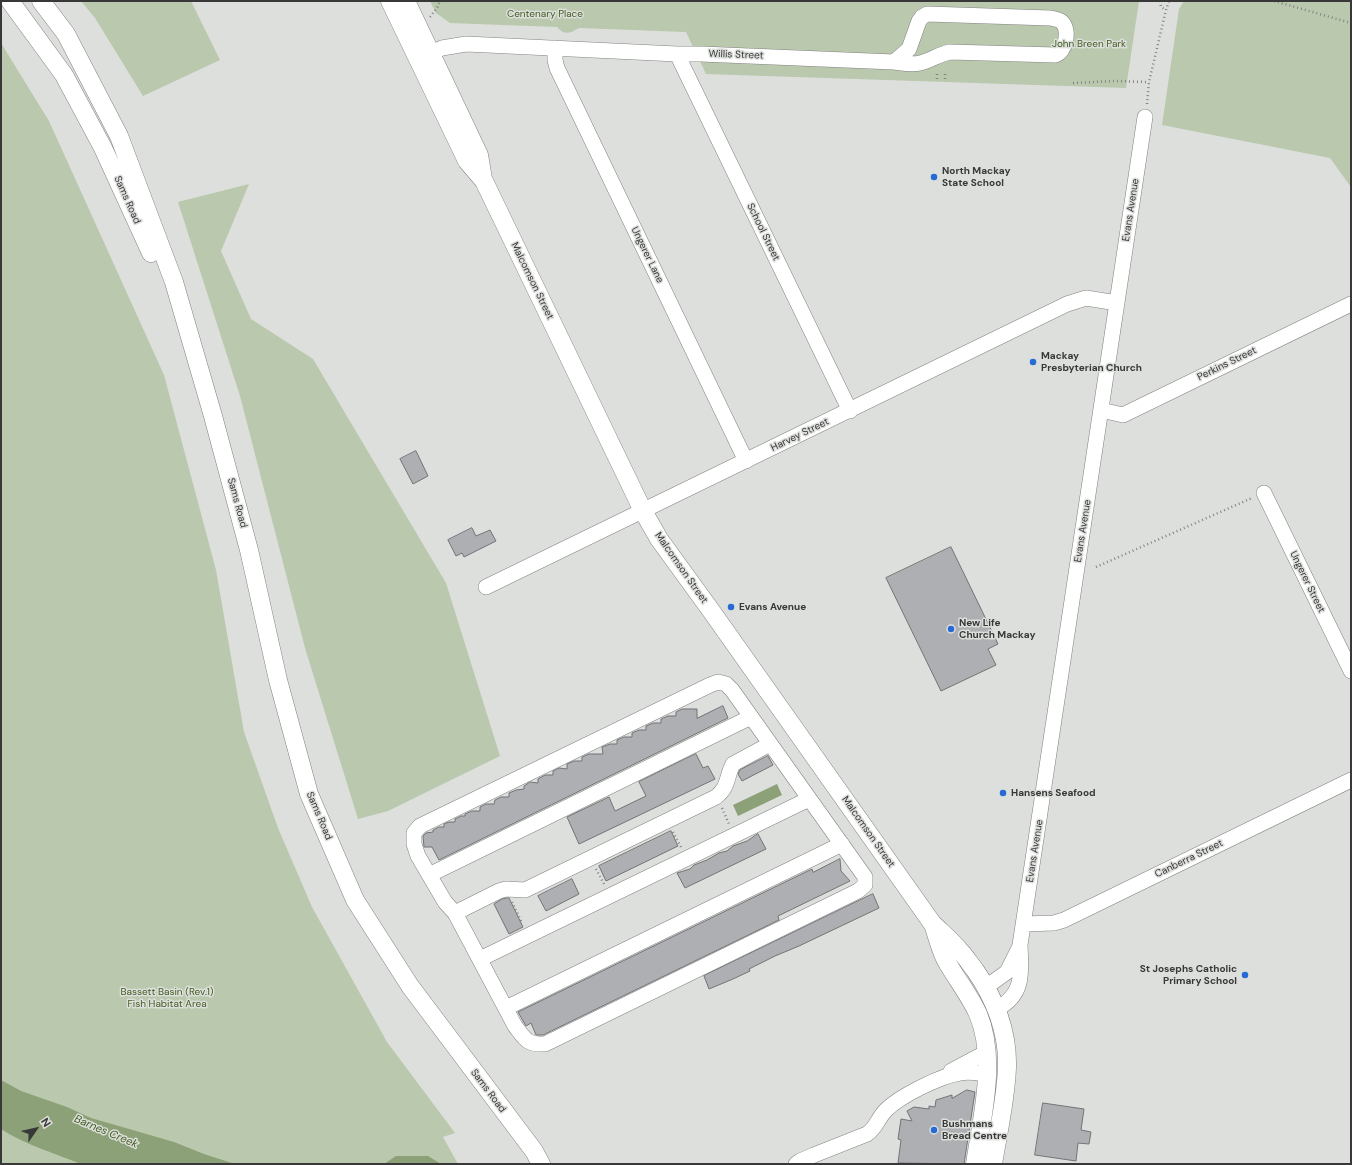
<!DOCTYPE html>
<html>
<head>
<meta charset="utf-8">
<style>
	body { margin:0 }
	#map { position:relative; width:1352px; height:1165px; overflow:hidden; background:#dddfdc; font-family:"DM Sans",sans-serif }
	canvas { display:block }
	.frame { position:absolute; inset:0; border:2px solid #373837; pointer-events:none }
	.north { position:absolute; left:16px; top:1109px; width:40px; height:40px; -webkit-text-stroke:3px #dddfdc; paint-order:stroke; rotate:56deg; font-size:11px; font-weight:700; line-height:16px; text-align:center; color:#373837 }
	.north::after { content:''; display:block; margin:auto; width:14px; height:18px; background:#373837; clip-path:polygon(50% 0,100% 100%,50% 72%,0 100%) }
</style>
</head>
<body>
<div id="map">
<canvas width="1352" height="1165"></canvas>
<div class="frame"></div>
<div class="north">N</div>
</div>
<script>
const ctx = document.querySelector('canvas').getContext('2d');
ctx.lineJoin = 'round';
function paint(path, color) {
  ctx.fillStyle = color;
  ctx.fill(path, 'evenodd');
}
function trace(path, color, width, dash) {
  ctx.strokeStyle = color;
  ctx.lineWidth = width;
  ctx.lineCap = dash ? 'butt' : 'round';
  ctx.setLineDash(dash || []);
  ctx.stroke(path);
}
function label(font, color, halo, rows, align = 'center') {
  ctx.font = font + ' "DM Sans",sans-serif';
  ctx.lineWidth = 3;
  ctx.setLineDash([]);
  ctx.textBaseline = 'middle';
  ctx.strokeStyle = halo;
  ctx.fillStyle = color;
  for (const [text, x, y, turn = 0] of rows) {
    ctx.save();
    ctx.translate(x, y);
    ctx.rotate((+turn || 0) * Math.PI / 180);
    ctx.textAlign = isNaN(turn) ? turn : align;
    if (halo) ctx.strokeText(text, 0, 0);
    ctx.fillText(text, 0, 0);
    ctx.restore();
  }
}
const green = new Path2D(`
	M 81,1 L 191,1 L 220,60 L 143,96 L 95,18 Z
	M 430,1 L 1139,1 L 1126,88 L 706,74 L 686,32 L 579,28 C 570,33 565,36 557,27 L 450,23 L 436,13 Z
	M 1184,1 L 1351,1 L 1351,187 L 1330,158 L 1162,125 L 1179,9 Z
	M 1,43 L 49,121 L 164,375 L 216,570 L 244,732 L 278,828 L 312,907 L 387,1042 L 455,1133 L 443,1137 L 458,1164 L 1,1164 Z
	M 249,184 L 221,251 L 251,319 L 313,359 L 446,583 L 500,756 L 388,811 L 358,819 L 305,648 L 240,396 L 178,202 Z`);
const water = new Path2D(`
	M 777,784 L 782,795 L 738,816 L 733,805 Z
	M 1,1080 L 21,1091 L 67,1107 L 91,1118 L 174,1142 L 204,1154 L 235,1164 L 81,1164 C 54,1153 26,1145 1,1129 Z
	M 396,1156 L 428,1156 L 441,1164 L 384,1164 Z`);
const building = new Path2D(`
	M 416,451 L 428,476 L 413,484 L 400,459 Z
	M 472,528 L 476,536 L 490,530 L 496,541 L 464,557 L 462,553 L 456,556 L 448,540 Z
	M 951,547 L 998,644 L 988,649 L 996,665 L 941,691 L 886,578 Z
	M 723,706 L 728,718 L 439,860 L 432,847 L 424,847 L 423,836 L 426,833 L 433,832 L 433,830 L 439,827 L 444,827 L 444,824 L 449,822 L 455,822 L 455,819 L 461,816 L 465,816 L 465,814 L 472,811 L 480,811 L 480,807 L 486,804 L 494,804 L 495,800 L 501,797 L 509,797 L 509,793 L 516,790 L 524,789 L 524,786 L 530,782 L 538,783 L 538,779 L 545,775 L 553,775 L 553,771 L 559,768 L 567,769 L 567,764 L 574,761 L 582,761 L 582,757 L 589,754 L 603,754 L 602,747 L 610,744 L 617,744 L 617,740 L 624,737 L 632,737 L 632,733 L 639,730 L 646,730 L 646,726 L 653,723 L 661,723 L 661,719 L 668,716 L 676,716 L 676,712 L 682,709 L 697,709 L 697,718 Z
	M 696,754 L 703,768 L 708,766 L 715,779 L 579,844 L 567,817 L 609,797 L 615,811 L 646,796 L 639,782 Z
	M 768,756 L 773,765 L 742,781 L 738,774 L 740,770 Z
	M 671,831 L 678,846 L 606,881 L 599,866 Z
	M 758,834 L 766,849 L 685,888 L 677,873 L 690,869 L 694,865 L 707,860 L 719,853 L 727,851 L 733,846 L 747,841 Z
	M 840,859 L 841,871 L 850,881 L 778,916 L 779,920 L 543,1035 L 536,1035 L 531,1023 L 526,1026 L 518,1012 L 812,869 L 813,872 Z
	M 572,879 L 579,894 L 546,911 L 538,896 Z
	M 873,894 L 879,908 L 799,946 L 775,956 L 749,969 L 750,971 L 733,979 L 709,989 L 704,976 Z
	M 509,898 L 523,927 L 509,934 L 494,904 L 502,899 Z
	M 967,1090 L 975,1092 L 964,1164 L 898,1163 L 901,1140 L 898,1139 L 901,1119 L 912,1121 L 907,1111 L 914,1107 L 929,1109 L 929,1106 L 935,1107 L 936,1100 L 952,1095 L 952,1098 Z
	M 1043,1103 L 1084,1109 L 1081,1130 L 1091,1132 L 1089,1144 L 1078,1143 L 1076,1161 L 1035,1155 Z`);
const path = new Path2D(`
	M 1160,1 L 1161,7 L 1166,10
	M 1274,1 L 1351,23
	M 430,17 L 437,8 L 440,1
	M 937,79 L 937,74
	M 945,79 L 945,74
	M 1073,83 L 1115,81 L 1149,82
	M 1147,104 L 1149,82 L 1166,10 L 1169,1
	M 1096,567 L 1252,498
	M 722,808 L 729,824
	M 673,832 L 681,847
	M 596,869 L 604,884
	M 512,902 L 522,923`);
const minor = new Path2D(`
	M 555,48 L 555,60 L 557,68 L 746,461
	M 677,54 L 850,411
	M 420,58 L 442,48 L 466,44 L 677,54 L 701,54 L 894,62 C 902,63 912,65 920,63 C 930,61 939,54 950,52 L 1055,55 C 1066,52 1070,30 1062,22 C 1059,19 1054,19 1050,18 L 927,14 L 922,17 L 919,21 L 909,49 L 894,62
	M 1101,410 L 1123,415 L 1351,304
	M 1264,493 L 1351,671
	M 486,587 L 1067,304 L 1086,298 L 1117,303
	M 718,682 L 726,684 L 732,690 L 865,877 L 865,885 L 858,891 L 545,1044 C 527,1045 525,1039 515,1026 L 455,913 L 445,902 L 418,856 L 414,844 L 414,833 L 420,826 L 710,685 Z
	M 429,875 L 751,717
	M 455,913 L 499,891 L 506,889 L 525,890 L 716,797 C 729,787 726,777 733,764 L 770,744
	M 1024,924 L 1054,923 L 1064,920 L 1351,780
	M 480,959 L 809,799
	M 986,987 L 1007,972 L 1019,948
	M 506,1008 L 842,844
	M 997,1009 C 1025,994 1021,972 1020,945 L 1145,117
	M 951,1071 L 981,1055 L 987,1050
	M 796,1164 L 800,1161 L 814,1155 L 867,1134 C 876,1128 878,1118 886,1110 C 900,1096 940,1076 960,1073 C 969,1071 978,1073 987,1074`);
const major = new Path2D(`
	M 10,1 L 64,75 L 103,148 L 151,253
	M 41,1 L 66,34 L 119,136 L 174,282 L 213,416 L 249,550 L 278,680 L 309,794 L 355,900 L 410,986 L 534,1151 L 541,1164
	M 390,1 L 467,161 L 484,181 L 643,511 L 659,539 L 712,612 L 932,923 C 941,932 952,941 960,951 C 966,957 970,964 975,970 C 995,999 1008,1031 1007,1067 C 1006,1099 998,1133 993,1164
	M 406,1 L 479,155 L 483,179
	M 934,927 C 938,939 941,953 948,964 C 958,981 970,996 978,1014 C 997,1059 982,1117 975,1164`);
const markers = [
	[934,177,4,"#266ad6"],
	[1033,362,4,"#266ad6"],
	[731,607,4,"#266ad6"],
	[951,629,4,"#266ad6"],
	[1003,793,4,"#266ad6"],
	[1245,975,4,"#266ad6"],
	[934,1130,4,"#266ad6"]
];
const parkNames = [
	["Centenary Place",545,14],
	["John Breen Park",1089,44],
	["Bassett Basin (Rev.1)",167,992],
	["Fish Habitat Area",167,1004]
];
const streetNames = [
	["Willis Street",736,55,2],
	["Sams Road",127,200,66],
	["Evans Avenue",1131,210,-81],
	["School Street",763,232,64],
	["Ungerer Lane",647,255,64],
	["Malcomson Street",532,281,64],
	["Perkins Street",1227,364,-26],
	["Harvey Street",800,435,-26],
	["Sams Road",237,503,75],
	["Evans Avenue",1083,531,-81],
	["Malcomson Street",681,568,55],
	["Ungerer Street",1307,582,64],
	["Sams Road",319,816,67],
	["Malcomson Street",868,832,55],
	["Evans Avenue",1035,851,-81],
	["Canberra Street",1189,859,-26],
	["Sams Road",488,1091,53]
];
const poiNames = [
	["North Mackay",942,171],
	["State School",942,183],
	["Mackay",1041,356],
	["Presbyterian Church",1041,368],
	["Evans Avenue",739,607],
	["New Life",959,623],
	["Church Mackay",959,635],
	["Hansens Seafood",1011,793],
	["St Josephs Catholic",1237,969,"right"],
	["Primary School",1237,981,"right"],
	["Bushmans",942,1124],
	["Bread Centre",942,1136]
];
const waterNames = [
	["Barnes Creek",106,1132,23]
];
paint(green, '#bac8ad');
paint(water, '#8ca177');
paint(building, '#aeafb2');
trace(building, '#717375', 1);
trace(minor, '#828381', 16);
trace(major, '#828381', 19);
trace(path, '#838482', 2.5, [1, 3]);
trace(minor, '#fff', 15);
trace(major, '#fff', 18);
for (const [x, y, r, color] of markers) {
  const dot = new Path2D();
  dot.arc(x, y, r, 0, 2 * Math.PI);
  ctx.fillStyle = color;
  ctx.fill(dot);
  trace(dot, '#dddfdc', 1.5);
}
label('10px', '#425c1f', '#dddfdc', parkNames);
label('10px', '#373837', '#dddfdc', streetNames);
label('bold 10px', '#373837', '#dddfdc', poiNames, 'left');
label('italic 11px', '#445e21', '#dddfdc', waterNames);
</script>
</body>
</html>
